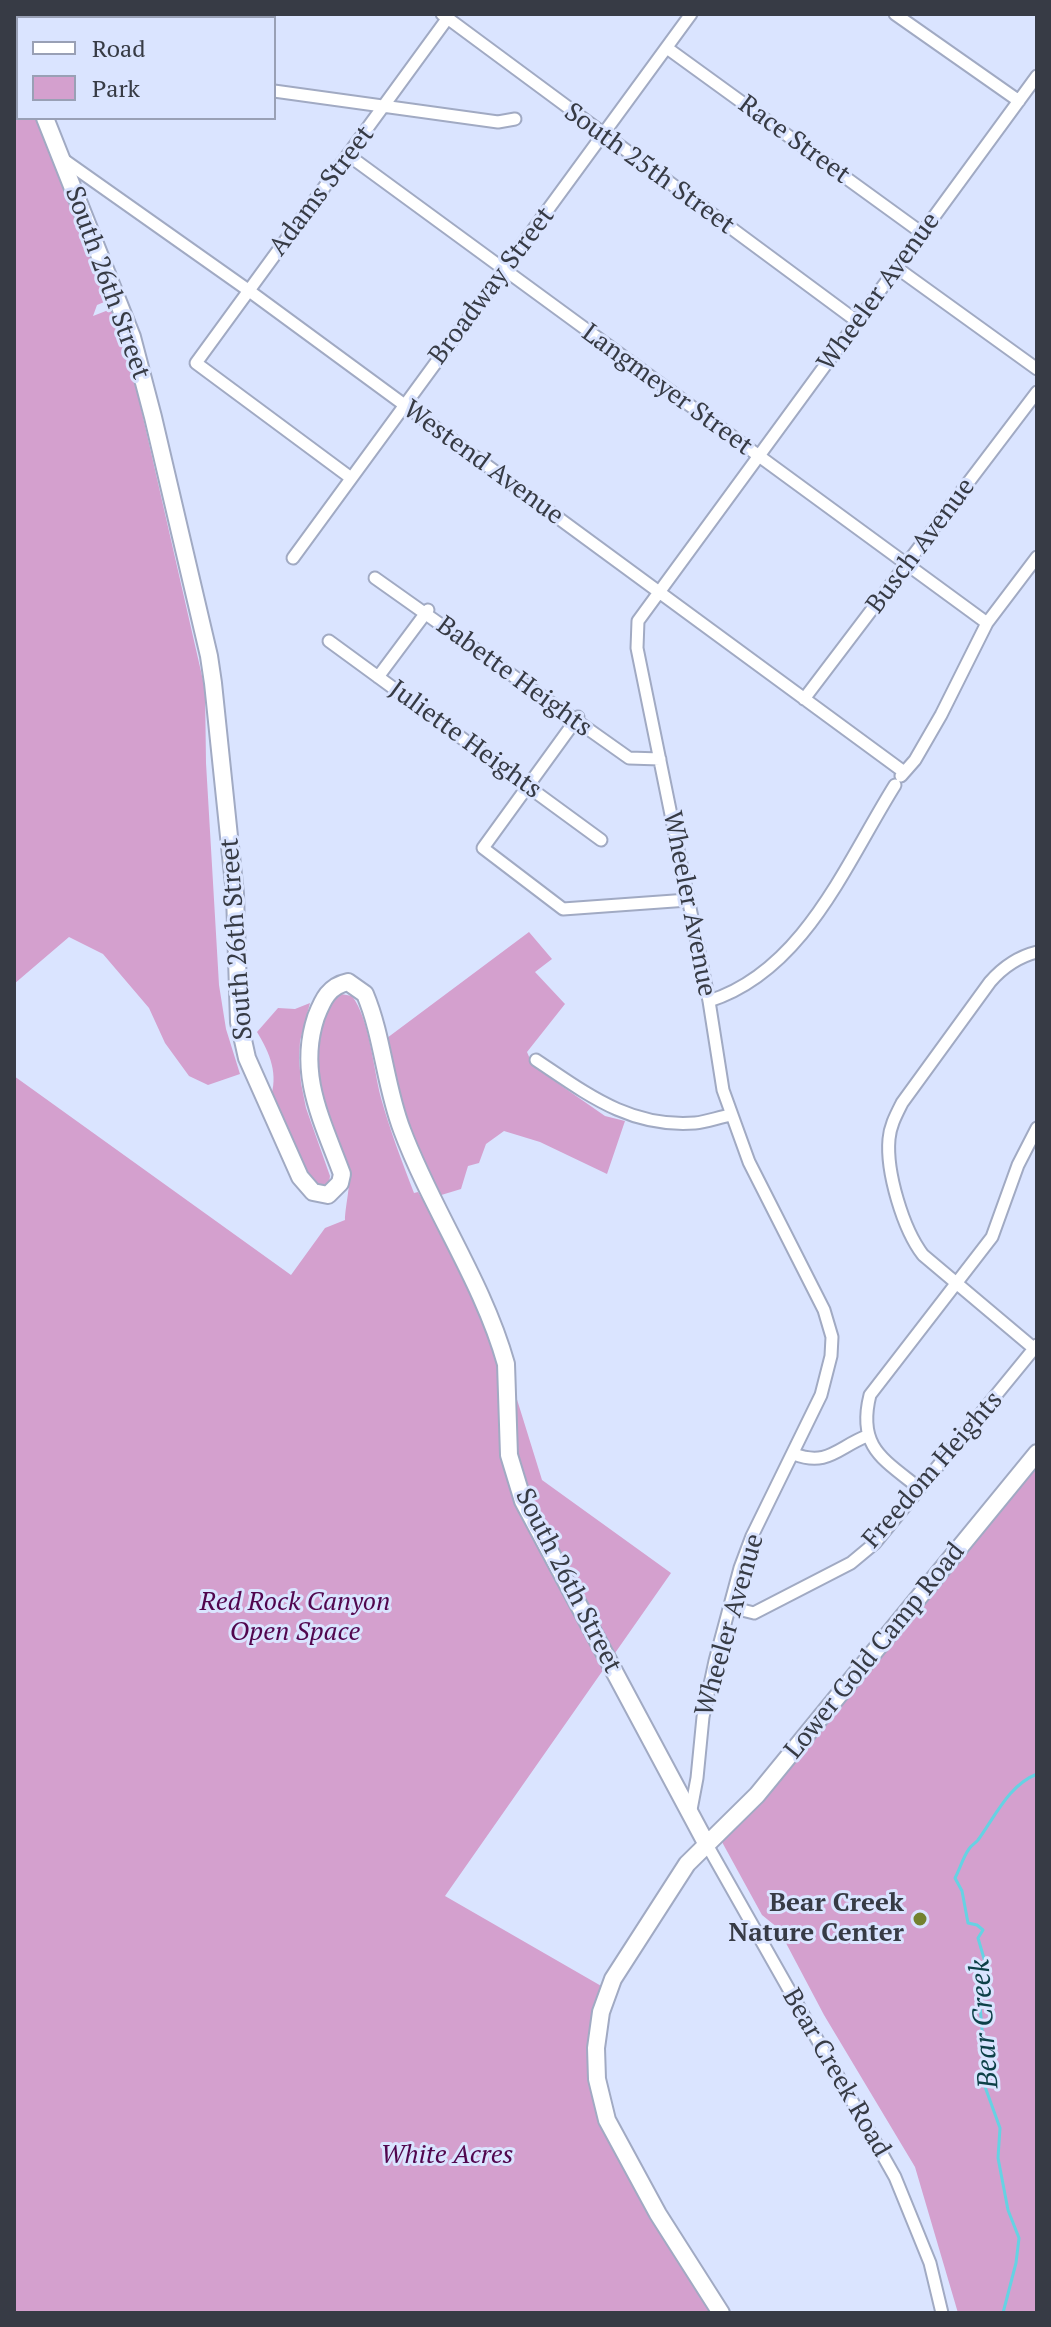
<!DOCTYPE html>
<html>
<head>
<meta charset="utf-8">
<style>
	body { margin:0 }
	#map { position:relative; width:1051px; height:2327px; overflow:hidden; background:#dae4ff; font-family:"PT Serif",serif }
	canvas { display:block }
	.frame { position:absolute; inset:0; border:16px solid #373b45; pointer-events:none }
	.legend { position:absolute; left:16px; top:16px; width:260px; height:104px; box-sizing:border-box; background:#dae4ff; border:2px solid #99a0b5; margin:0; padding:10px 14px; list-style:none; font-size:24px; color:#373b45 }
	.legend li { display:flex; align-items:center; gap:16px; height:40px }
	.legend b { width:40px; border:2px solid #99a0b5 }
</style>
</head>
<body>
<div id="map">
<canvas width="1051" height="2327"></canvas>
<div class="frame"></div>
<ul class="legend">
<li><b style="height:10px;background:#fff"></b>Road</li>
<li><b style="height:22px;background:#d4a0ce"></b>Park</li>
</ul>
</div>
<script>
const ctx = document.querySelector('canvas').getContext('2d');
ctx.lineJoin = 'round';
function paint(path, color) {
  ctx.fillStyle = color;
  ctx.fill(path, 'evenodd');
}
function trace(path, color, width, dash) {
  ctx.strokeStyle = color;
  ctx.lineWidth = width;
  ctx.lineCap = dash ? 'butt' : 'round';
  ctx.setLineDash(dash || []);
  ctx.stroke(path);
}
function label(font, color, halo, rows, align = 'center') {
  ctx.font = font + ' "PT Serif",serif';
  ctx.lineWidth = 6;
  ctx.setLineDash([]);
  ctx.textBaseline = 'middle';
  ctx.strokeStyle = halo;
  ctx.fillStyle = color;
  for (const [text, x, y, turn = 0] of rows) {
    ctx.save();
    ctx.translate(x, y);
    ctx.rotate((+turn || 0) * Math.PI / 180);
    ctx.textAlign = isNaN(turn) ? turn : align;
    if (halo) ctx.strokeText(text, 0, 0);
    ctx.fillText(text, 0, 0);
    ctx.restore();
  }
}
const green = new Path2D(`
	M 14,62 L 18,72 L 18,118 L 36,118 L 109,300 L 97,305 L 93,316 L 111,309 L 135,382 L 205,689 L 206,763 L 219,985 L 226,1029 L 240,1074 L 208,1085 L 189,1076 L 165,1043 L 149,1008 L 103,954 L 69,937 L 14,984 Z
	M 529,932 L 552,959 L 535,972 L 565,1004 L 527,1052 L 533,1066 L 605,1116 L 625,1121 L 607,1174 L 540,1142 L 504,1131 L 486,1144 L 479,1163 L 468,1166 L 461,1189 L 438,1196 L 398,1096 L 387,1038 Z
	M 341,994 L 352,996 C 370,1020 373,1067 381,1098 C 390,1130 402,1162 414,1193 L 418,1192 L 469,1274 L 506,1364 L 542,1480 L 671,1573 L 445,1896 L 603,1987 L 589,2068 L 590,2087 L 598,2117 L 715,2313 L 14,2313 L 14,1076 L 291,1275 L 325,1228 L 345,1220 C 345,1209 350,1187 349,1178 C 347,1166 340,1154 336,1143 C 320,1097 297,1031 341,994 Z
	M 310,1003 L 300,1041 L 299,1059 L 301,1083 L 306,1108 L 330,1176 L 329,1183 L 318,1190 L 307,1177 L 270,1099 C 279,1075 270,1053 257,1032 L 278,1008 L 295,1009 Z
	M 1037,1466 L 1037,2313 L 958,2313 L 915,2167 L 824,2015 L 778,1928 L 762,1915 L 722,1842 L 763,1800 Z`);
const stream = new Path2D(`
	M 1003,2313 L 1016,2263 L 1019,2238 L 1008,2210 L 998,2158 L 1000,2128 L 984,2084 L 985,2065 L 978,1981 L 985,1962 L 978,1938 L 983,1930 L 977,1925 L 968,1923 L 962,1891 L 955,1878 C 960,1869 963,1857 969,1849 C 971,1845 976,1843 978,1840 C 996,1815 1009,1785 1037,1774`);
const street = new Path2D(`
	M 442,14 L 858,322
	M 895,14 L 1019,101
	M 212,18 L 213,14
	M 667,48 L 922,233
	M 274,91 L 498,122 L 515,119
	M 348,155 L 987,623
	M 64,160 L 248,290 L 904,772
	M 897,268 L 1037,369
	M 351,478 L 196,363 L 447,19
	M 293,558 L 691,14
	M 375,578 L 629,758 L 660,759
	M 329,641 L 601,840
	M 378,677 L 428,610
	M 804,699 L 1037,392
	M 578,717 L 483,848 L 563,909 L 688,900
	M 901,776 L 915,760 L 941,715 L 987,623 L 1037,557
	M 1037,952 C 1017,957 1003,967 990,982 L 902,1103 C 896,1115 890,1126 889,1139 C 886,1172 903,1229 923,1255 L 1037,1351
	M 709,1001 C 804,971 846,863 895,785
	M 536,1060 C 587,1094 630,1128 695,1123 C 707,1122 719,1117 731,1115
	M 794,1454 C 828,1467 838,1447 867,1436
	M 919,1488 C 883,1459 857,1447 870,1395 L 992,1237 L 1018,1165 L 1037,1128
	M 730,1607 L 754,1613 L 851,1563 L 875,1543 L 1037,1345
	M 690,1815 L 697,1778 L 703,1717 L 715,1661 L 740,1568 L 752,1536 L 821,1395 L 831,1356 L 832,1337 L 824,1310 L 749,1162 L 723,1090 L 709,1001 L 637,648 L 638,621 L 1037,76
	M 706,1843 L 895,2177 L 930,2263 L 942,2313`);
const secondary = new Path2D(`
	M 14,41 L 18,51
	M 45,118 L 132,337 L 153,417 L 209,656 L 213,683 L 235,894 L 239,1022 L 247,1058 L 300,1177 L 313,1192 L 328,1195 L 340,1183 L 342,1174 C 322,1120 297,1074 316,1017 C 323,999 329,986 348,982 L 365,994 C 383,1037 385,1086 402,1130 C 432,1210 483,1282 506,1364 L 509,1455 L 523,1501 L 706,1843
	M 721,2313 L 658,2214 L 607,2120 L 597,2079 L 596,2048 L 601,2012 L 613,1979 L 687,1864 L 757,1795 L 1037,1453`);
const markers = [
	[920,1919,8,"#73812f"]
];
const streetNames = [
	["Race Street",794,140,36],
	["South 25th Street",649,169,36],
	["Adams Street",322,191,-53],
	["South 26th Street",107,283,70],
	["Broadway Street",492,286,-53],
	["Wheeler Avenue",879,292,-54],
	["Langmeyer Street",667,390,36],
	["Westend Avenue",483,463,36],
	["Busch Avenue",921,546,-53],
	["Babette Heights",514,677,36],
	["Juliette Heights",465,740,36],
	["Wheeler Avenue",689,904,79],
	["South 26th Street",237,939,-94],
	["Freedom Heights",933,1470,-49],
	["South 26th Street",568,1581,63],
	["Wheeler Avenue",730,1625,-74],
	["Lower Gold Camp Road",875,1651,-51],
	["Bear Creek Road",836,2073,60]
];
const parkNames = [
	["Red Rock Canyon",295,1603],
	["Open Space",295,1633],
	["White Acres",447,2156]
];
const poiNames = [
	["Bear Creek",904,1904],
	["Nature Center",904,1934]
];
const waterNames = [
	["Bear Creek",985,2024,-94]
];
paint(green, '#d4a0ce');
trace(stream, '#66d2e3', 3);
trace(street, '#a1aac3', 15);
trace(secondary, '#a1aac3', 20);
trace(street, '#fff', 11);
trace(secondary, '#fff', 16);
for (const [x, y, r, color] of markers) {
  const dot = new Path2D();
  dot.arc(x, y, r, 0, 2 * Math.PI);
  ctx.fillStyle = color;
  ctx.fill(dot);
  trace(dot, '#dae4ff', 3);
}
label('26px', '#373b45', '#dae4ff', streetNames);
label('italic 26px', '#51064e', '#dae4ff', parkNames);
label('bold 26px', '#373b45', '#dae4ff', poiNames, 'right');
label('italic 28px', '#0d4047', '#dae4ff', waterNames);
</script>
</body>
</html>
